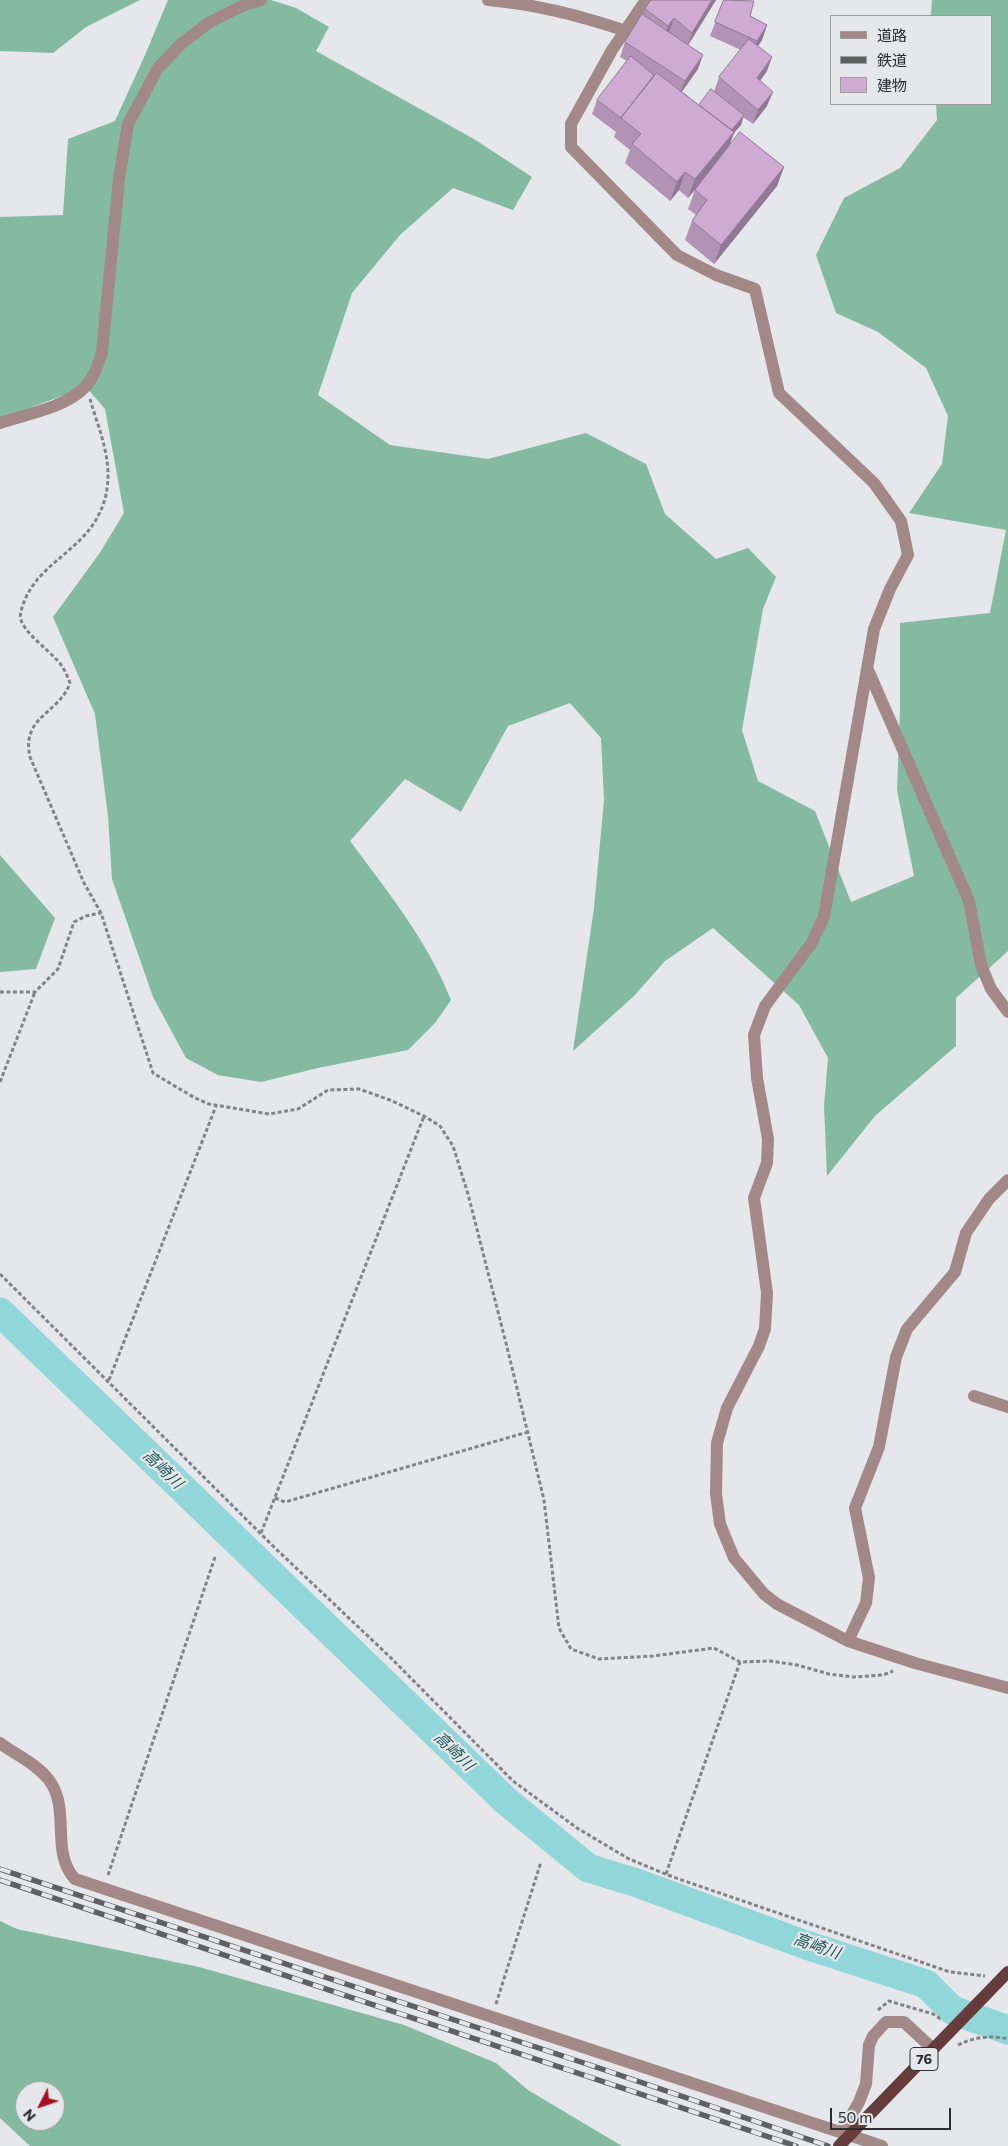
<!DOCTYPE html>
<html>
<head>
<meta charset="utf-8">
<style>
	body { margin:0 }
	#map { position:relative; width:1008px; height:2146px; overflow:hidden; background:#e5e7eb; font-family:Commissioner,"Noto Sans JP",sans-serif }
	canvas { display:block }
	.legend { position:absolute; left:830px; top:15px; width:162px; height:90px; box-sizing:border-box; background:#e5e7eb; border:1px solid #9b9da0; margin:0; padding:6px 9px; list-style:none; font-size:15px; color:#2d2d2f }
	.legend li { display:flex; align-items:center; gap:10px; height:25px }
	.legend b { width:25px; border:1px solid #9b9da0 }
	.north { position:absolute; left:15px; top:2081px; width:50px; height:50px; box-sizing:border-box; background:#e5e7eb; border:1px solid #9b9da0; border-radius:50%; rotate:229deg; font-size:14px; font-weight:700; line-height:20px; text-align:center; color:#2d2d2f }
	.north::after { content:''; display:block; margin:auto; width:18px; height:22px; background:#a81125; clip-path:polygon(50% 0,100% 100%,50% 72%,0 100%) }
	.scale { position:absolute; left:830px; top:2108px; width:121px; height:22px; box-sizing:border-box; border:2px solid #2d2d2f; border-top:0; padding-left:6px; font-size:15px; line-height:18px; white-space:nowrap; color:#2d2d2f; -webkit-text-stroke:4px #e5e7eb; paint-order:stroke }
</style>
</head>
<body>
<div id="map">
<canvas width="1008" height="2146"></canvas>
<ul class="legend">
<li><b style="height:6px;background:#a28887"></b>道路</li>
<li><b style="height:6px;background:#5f6062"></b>鉄道</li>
<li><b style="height:14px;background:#cfabd3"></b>建物</li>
</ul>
<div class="north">N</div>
<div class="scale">50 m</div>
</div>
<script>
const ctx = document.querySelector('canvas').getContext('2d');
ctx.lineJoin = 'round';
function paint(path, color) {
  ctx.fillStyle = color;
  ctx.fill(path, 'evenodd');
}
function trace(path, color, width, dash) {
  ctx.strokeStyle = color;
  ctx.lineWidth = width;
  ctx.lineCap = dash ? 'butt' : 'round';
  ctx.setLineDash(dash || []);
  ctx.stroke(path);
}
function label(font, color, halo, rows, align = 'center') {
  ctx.font = font + ' Commissioner,"Noto Sans JP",sans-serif';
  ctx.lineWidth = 4.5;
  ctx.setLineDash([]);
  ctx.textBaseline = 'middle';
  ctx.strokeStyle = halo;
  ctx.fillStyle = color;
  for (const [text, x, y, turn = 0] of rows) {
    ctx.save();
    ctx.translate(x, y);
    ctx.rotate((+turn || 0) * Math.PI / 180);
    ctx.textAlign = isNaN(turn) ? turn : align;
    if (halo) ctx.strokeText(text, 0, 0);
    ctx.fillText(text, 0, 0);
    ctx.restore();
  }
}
const forest = new Path2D(`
	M 0,0 L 140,0 L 86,27 L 53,53 L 0,51 Z
	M 168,0 L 271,0 L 296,8 L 329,27 L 316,51 L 474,139 L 532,177 L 513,210 L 453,188 L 400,235 L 352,293 L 318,395 L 390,445 L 488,459 L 586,433 L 646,464 L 665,514 L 716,559 L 748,548 L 776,577 L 763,609 L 742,730 L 758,781 L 815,811 L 851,902 L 914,876 L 897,790 L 900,709 L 900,623 L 990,613 L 1006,530 L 909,513 L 942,464 L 948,416 L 926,368 L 878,332 L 836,313 L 816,255 L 844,198 L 900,168 L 937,120 L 936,104 L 992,104 L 992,16 L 931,16 L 932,0 L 1008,0 L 1008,951 L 956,998 L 956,1046 L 875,1116 L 827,1176 L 824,1106 L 828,1058 L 799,1005 L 713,928 L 665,961 L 634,996 L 573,1051 L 594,908 L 604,800 L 601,738 L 570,703 L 508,726 L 461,812 L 405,779 L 350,841 C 388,892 427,940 451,1000 L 435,1023 L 408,1050 L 318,1068 L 261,1082 L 218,1075 L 186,1058 L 153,997 L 112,879 L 108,816 L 95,714 L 53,617 L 99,554 L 124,513 L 105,409 L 86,387 L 0,419 L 0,217 L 63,215 L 68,139 L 115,121 L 145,55 Z
	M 0,855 L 55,918 L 36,969 L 0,972 Z
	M 0,1921 L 17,1929 L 199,1967 L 404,2025 L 496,2063 L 528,2090 L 622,2146 L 30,2146 L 0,2118 ZM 25,2091 L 55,2091 L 55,2121 L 25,2121 Z`);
const river = new Path2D(`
	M 0,1312 L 505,1800 L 588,1868 L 637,1883 L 806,1945 L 926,1984 L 952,2010 L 1008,2030`);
const path = new Path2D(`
	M 90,399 C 98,427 112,458 107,488 C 106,501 99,516 92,526 C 71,555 37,568 24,602 C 22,608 19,614 21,620 C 26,634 47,649 57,660 C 63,666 67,675 70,683 C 59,714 21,716 30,757 L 84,883 L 101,913 L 153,1073 L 195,1098 L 209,1104 L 269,1114 L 298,1109 L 328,1090 L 359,1089 L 390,1100 L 424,1116 L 440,1126 L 453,1146 L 468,1194 L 507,1347 L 544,1500 L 559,1628 L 571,1649 L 599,1659 L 653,1656 L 714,1648 L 740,1662 L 770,1661 L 797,1665 L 829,1674 L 854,1677 L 883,1675 L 893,1671
	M 0,992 L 35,992 L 58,969 L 74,922 L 86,916 L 101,913
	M 0,1082 L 35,992
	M 0,1274 L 275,1548 L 390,1657 L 513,1781 L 577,1828 L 629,1859 L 673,1877 L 950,1972 L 985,1976
	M 109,1380 L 216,1106
	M 275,1498 L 285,1502 L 528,1432
	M 261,1533 L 424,1116
	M 666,1874 L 740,1662
	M 108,1875 L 215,1557
	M 496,2004 L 541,1862
	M 878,2010 L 889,2001 L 933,2014 L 942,2020
	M 958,2045 C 974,2037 991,2035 1008,2039`);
const minor = new Path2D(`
	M 488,0 C 535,4 582,16 626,31
	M 646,0 L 612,50 L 571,124 L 571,147 L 677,255 L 716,275 L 755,289 L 779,393 L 874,483 L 901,521 L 908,555 L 890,589 L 874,629 L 824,917 L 811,944 L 765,1006 L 754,1035 L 757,1078 L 768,1139 L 767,1163 L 754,1198 L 767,1293 L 765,1329 L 759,1346 L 727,1408 L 717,1443 L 716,1494 L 720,1524 L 734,1558 L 764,1594 L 777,1604 L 848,1641 L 915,1663 L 1008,1688
	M 0,423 C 27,414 65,408 85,387 C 94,378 98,364 102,352 L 119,179 L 128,124 L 158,68 L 182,43 L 210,22 L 244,5 L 261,0
	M 868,670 L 969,901 L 981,965 L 991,989 L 1008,1012
	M 974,1396 L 1008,1407
	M 848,1641 L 866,1603 L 869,1578 L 855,1508 L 879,1447 L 896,1357 L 907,1329 L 955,1272 L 966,1233 L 989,1199 L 1008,1180
	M 0,1743 C 16,1755 37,1764 49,1780 C 71,1809 50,1853 75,1879 L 882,2146
	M 842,2132 L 859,2102 L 866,2084 L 869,2045 L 873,2036 L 886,2022 L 904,2022 L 933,2049`);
const rail = new Path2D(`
	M 0,1869 L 596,2067 L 828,2146
	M 0,1880 L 796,2146`);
const majorBridge = new Path2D(`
	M 839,2146 L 1008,1972`);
const wall = new Path2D(`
	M 716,0 L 688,45 L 698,69 L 682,92 L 699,105 L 714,92 L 719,77 L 741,50 L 710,36 L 724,0 L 750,16 L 767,25 L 762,40 L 758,46 L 767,71 L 760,81 L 767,106 L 753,124 L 743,117 L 741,125 L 734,133 L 729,147 L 784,167 L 777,186 L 714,264 L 685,240 L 692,221 L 696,215 L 688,209 L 695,190 L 688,198 L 679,190 L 670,201 L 625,163 L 630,150 L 614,137 L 616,132 L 592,114 L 597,100 L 627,61 L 620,57 L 625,42 L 643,15 L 645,9 Z`);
const shadedWall = new Path2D(`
	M 712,0 L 716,0 L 687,47 L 692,33 Z
	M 674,18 L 669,33 L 663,40 L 668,26 Z
	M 767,25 L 762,40 L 752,55 L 757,41 Z
	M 703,55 L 698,69 L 679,95 L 685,81 Z
	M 772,57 L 767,71 L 752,92 L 757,78 Z
	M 773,92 L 767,106 L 753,124 L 758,110 Z
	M 744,115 L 741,125 L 734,133 L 727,151 L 688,198 L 695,179 L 727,135 Z
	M 784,167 L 777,186 L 714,264 L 721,245 Z
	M 685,172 L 679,190 L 670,201 L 677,182 Z`);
const building = new Path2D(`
	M 651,0 L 712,0 L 692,33 L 674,18 L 668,26 L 645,9 Z
	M 724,0 L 754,1 L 750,16 L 767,25 L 757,41 L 715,22 Z
	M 642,14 L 703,55 L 685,81 L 625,42 Z
	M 749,39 L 772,57 L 757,78 L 773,92 L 758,110 L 719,77 Z
	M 631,56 L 654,75 L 621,118 L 597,100 Z
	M 657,73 L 734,132 L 695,179 L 685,172 L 677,182 L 632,144 L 641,134 L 621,118 Z
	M 711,89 L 744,115 L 732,130 L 699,105 Z
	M 740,132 L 784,167 L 721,245 L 692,221 L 707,200 L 695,190 Z`);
const shields = [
	[924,2059,28]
];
const shieldNames = [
	["76",924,2059]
];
const waterNames = [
	["高崎川",163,1469,44],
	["高崎川",454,1751,44],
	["高崎川",817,1946,19]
];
paint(forest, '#83baa1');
trace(river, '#91d6d9', 29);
trace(path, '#828386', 3, [4, 2.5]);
trace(minor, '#a28887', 12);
trace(rail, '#5f6062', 5.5);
trace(rail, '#e5e7eb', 4, [11]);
trace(majorBridge, '#653c3b', 12);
paint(wall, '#b293b5');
paint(shadedWall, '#917894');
paint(building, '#cfabd3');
trace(building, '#917894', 1);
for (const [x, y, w] of shields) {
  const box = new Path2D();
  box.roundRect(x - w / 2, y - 11.5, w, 23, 4);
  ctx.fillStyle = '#e5e7eb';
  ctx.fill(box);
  trace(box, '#2d2d2f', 1);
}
label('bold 14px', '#2d2d2f', null, shieldNames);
label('italic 16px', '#205a5c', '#e5e7eb', waterNames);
</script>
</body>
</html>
